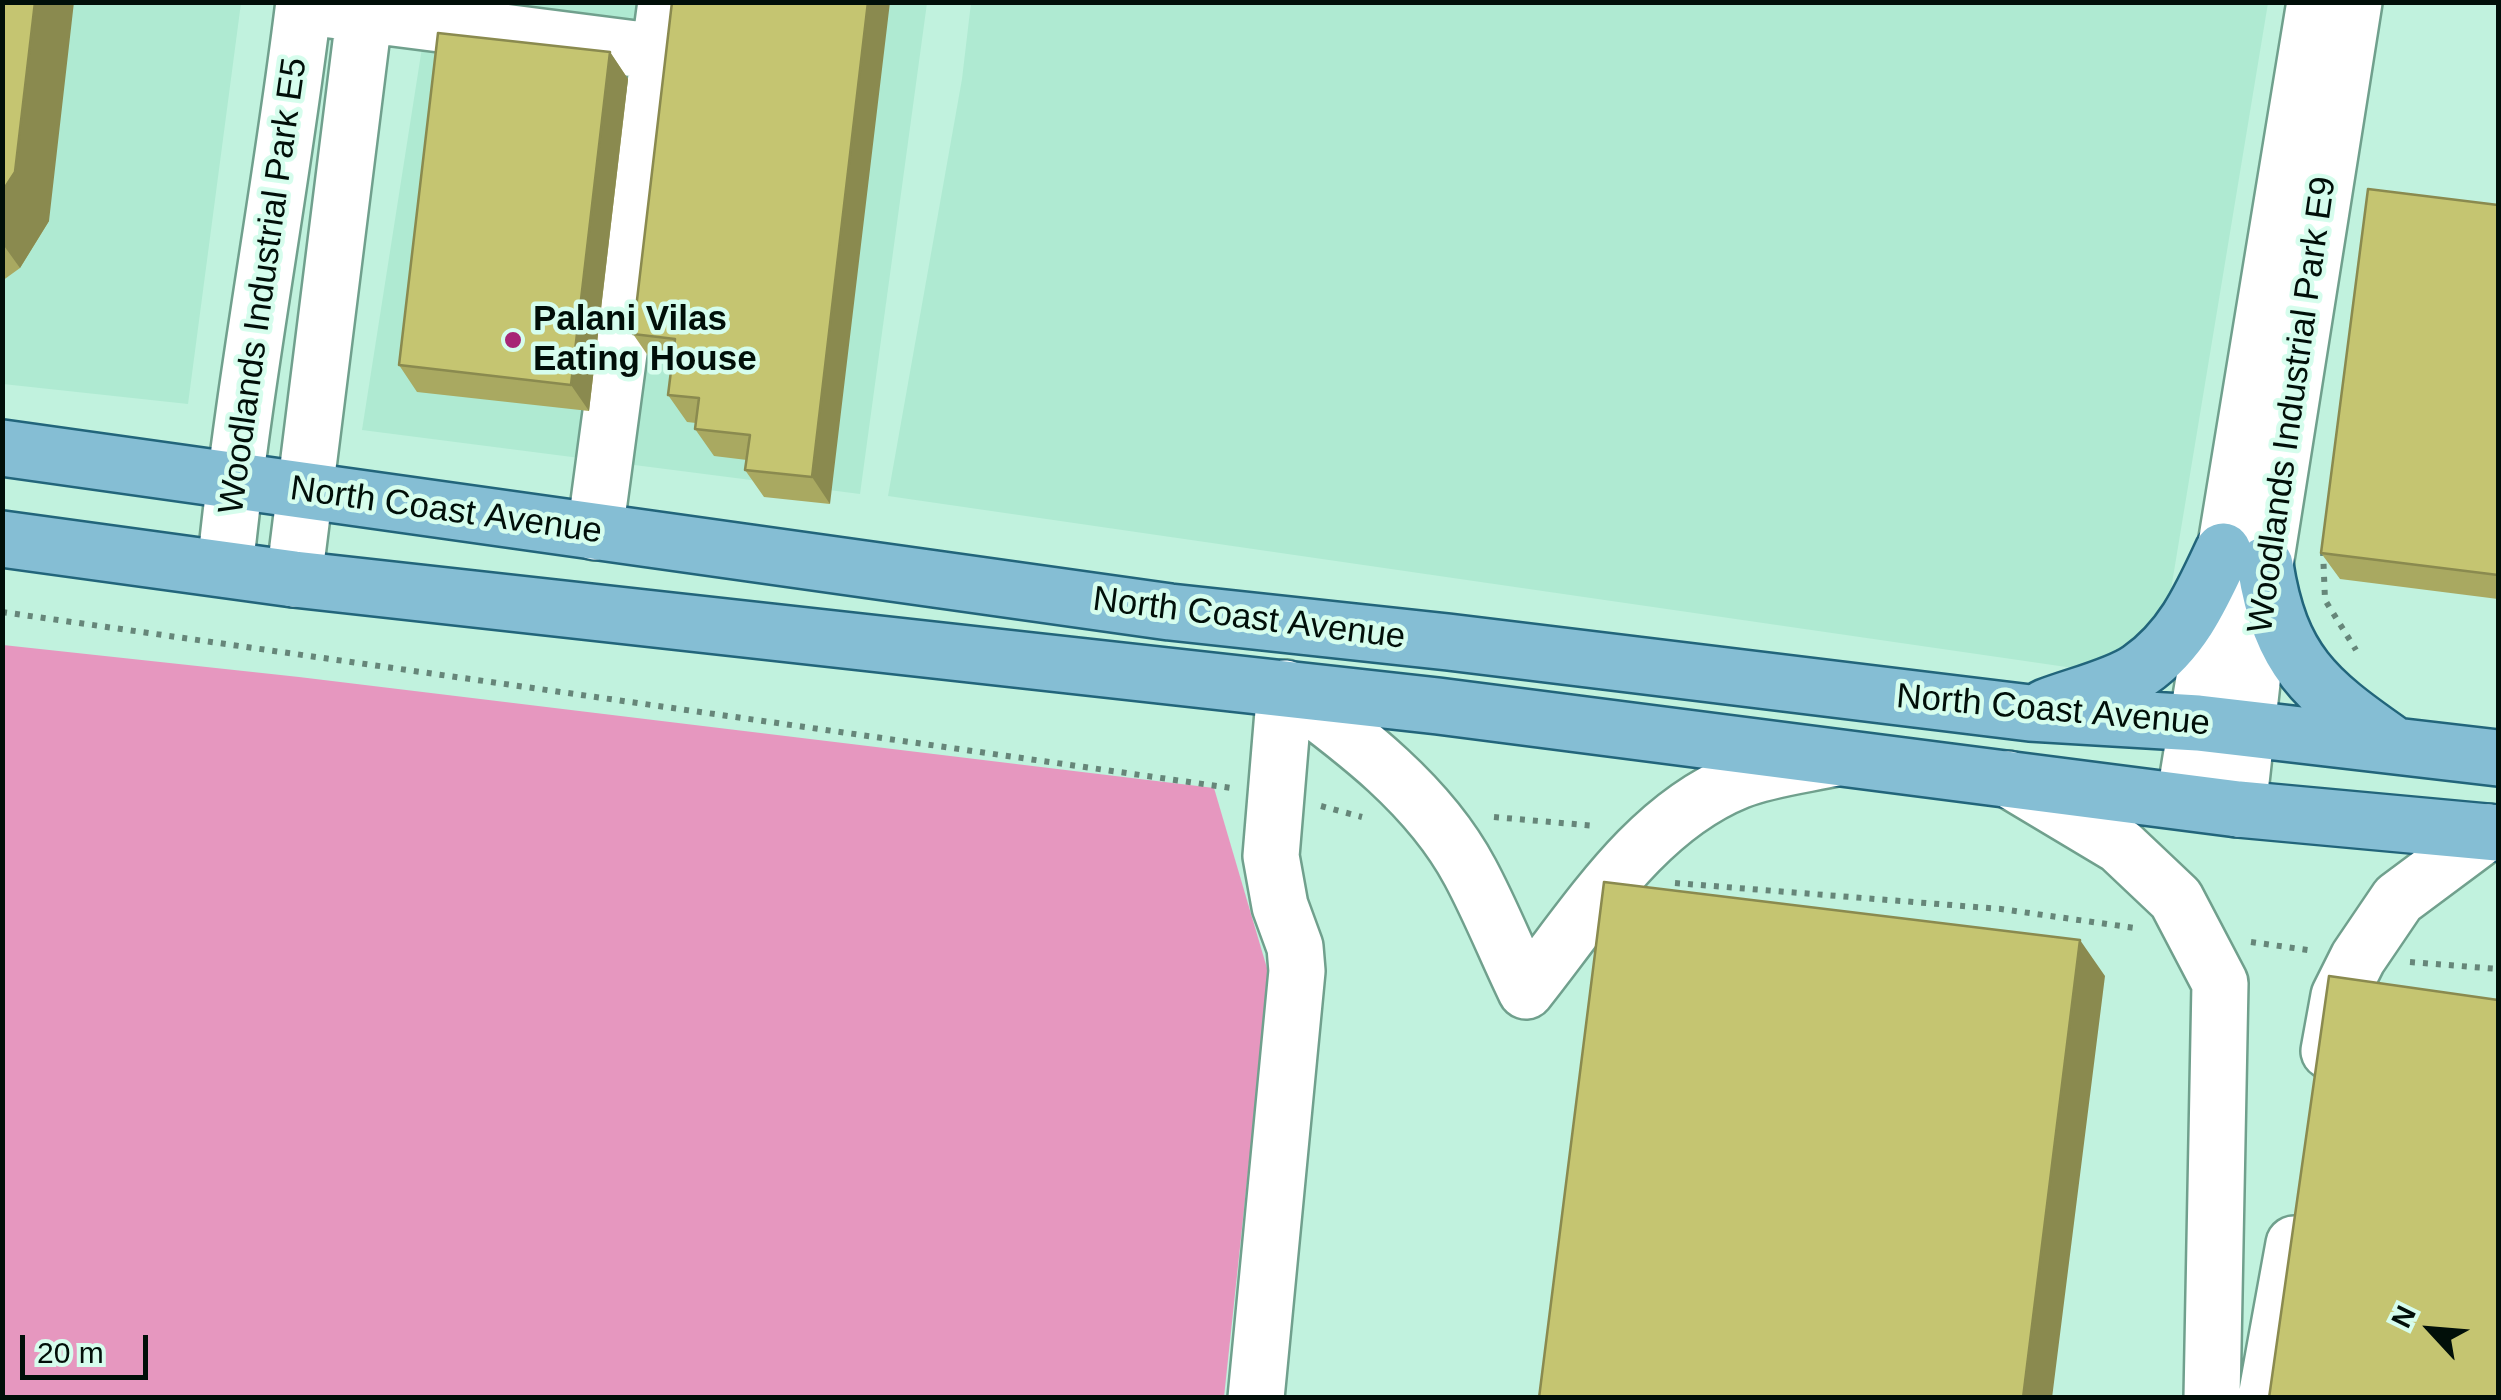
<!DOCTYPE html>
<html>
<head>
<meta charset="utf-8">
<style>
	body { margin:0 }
	#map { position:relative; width:2501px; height:1400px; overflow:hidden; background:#c1f2de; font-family:Helvetica,sans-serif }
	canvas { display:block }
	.frame { position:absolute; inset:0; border:5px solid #010f09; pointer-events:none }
	.north { position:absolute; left:2381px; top:1280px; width:100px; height:100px; -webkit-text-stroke:8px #d6fded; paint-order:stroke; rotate:296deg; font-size:28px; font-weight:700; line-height:40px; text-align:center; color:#010f09 }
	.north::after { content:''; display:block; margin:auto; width:35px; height:45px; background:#010f09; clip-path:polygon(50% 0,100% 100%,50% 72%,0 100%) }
	.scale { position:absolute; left:20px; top:1335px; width:128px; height:45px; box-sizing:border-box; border:5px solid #010f09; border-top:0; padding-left:12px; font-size:30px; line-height:35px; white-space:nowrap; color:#010f09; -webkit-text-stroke:8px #d6fded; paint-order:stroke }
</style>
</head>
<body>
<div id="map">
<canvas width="2501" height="1400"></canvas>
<div class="frame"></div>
<div class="north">N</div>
<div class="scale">20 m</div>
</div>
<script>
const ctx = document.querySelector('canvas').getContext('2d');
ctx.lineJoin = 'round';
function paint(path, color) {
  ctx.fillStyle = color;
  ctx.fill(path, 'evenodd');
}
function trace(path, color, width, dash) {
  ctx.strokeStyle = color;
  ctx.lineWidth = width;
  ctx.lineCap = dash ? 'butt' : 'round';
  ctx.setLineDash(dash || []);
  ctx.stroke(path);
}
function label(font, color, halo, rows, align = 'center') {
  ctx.font = font + ' Helvetica,sans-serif';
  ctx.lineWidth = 9;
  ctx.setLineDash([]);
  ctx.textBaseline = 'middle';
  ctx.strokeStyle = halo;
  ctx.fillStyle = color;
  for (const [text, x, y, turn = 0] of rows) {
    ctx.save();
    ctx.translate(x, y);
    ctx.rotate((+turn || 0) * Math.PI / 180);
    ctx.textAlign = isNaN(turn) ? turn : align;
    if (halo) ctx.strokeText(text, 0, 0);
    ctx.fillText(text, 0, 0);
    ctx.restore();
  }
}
const built = new Path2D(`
	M 3,3 L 241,3 L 188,404 L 3,384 Z
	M 429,3 L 927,3 L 860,494 L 362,430 Z
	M 971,3 L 2268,3 L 2156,680 L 888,496 L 962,79 Z`);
const forest = new Path2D(`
	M 3,645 L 299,677 L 1214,788 L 1269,975 L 1224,1397 L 3,1398 Z`);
const path = new Path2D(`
	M 2323,551 L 2325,600 L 2356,650
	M 2,612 L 1231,788
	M 1321,806 L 1362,817
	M 1494,817 L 1596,826
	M 1675,883 L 2001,909 L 2135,928
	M 2251,942 L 2308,950
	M 2410,962 L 2498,969`);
const minor = new Path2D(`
	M 331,10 L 659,52
	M 595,532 L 666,2
	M 225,569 C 244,379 281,192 304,2
	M 294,579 L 366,2
	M 1285,688 C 1354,739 1429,795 1470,872 C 1491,911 1507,952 1526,991 C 1586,916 1644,819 1738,781 C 1768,769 1804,765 1836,758
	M 2008,779 L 2120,846 L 2176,899 L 2220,983 L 2212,1398
	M 2184,801 L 2315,2
	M 2238,809 L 2265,565 L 2354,2
	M 2329,1051 L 2339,996 L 2358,958 L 2398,899 L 2488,832
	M 1256,1398 L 1297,971 L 1295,947 L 1280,906 L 1271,856 L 1285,688
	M 2266,1398 L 2294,1244`);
const major = new Path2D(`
	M 2,448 L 1170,612 L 1448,642 L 2030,713 L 2198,723 L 2498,758
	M 2,539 L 294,579 L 1438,706 L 2238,809 L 2498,833
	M 2265,565 C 2280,661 2315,690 2391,743
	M 2046,707 C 2074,696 2118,686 2140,670 C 2183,640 2202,596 2223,551`);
const wall = new Path2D(`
	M 2,2 L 49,221 L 20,268 L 2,281 Z
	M 672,2 L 830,504 L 764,497 L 745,470 L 747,460 L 714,456 L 695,429 L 696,423 L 687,422 L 668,395 L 672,363 L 651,360 L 633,334 Z
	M 610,52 L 628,79 L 589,411 L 417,392 L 399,365 Z
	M 2498,205 L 2498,599 L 2340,579 L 2321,553 Z`);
const shadedWall = new Path2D(`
	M 35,2 L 74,2 L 49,221 L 20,268 L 2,243 L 2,192 Z
	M 868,2 L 890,2 L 830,504 L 812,477 Z
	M 610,52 L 628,79 L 589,411 L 571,385 Z
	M 2080,940 L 2105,976 L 2052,1398 L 2023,1398 Z`);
const building = new Path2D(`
	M 2,2 L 35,2 L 15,172 L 2,192 Z
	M 672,2 L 868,2 L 812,477 L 745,470 L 750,435 L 695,429 L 699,398 L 668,395 L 675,339 L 633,334 Z
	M 438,33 L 610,52 L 571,385 L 399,365 Z
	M 2368,189 L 2498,205 L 2498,575 L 2321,553 Z
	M 1604,882 L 2080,940 L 2023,1398 L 1539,1398 Z
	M 2329,976 L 2498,1000 L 2498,1398 L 2269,1398 Z`);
const markers = [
	[513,340,10,"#a72675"]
];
const streetNames = [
	["Woodlands Industrial Park E5",264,286,-82],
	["Woodlands Industrial Park E9",2293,405,-82],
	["North Coast Avenue",446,511,8],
	["North Coast Avenue",1249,619,7],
	["North Coast Avenue",2053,711,5]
];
const poiNames = [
	["Palani Vilas",533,320],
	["Eating House",533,360]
];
paint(built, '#afead2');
paint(forest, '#e697bf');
trace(minor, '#70a08d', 60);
trace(major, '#22657b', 60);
trace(path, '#668679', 6, [5, 8]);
trace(minor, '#fff', 55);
trace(major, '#85bed4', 55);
paint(wall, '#a9a961');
paint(shadedWall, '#8a8a4f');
paint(building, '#c5c571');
trace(building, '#8a8a4f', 2.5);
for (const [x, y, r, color] of markers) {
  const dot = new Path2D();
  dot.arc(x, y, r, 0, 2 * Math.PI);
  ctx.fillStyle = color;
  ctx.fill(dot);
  trace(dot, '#d6fded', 4);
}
label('35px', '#010f09', '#d6fded', streetNames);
label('bold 35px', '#010f09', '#d6fded', poiNames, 'left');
</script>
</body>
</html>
